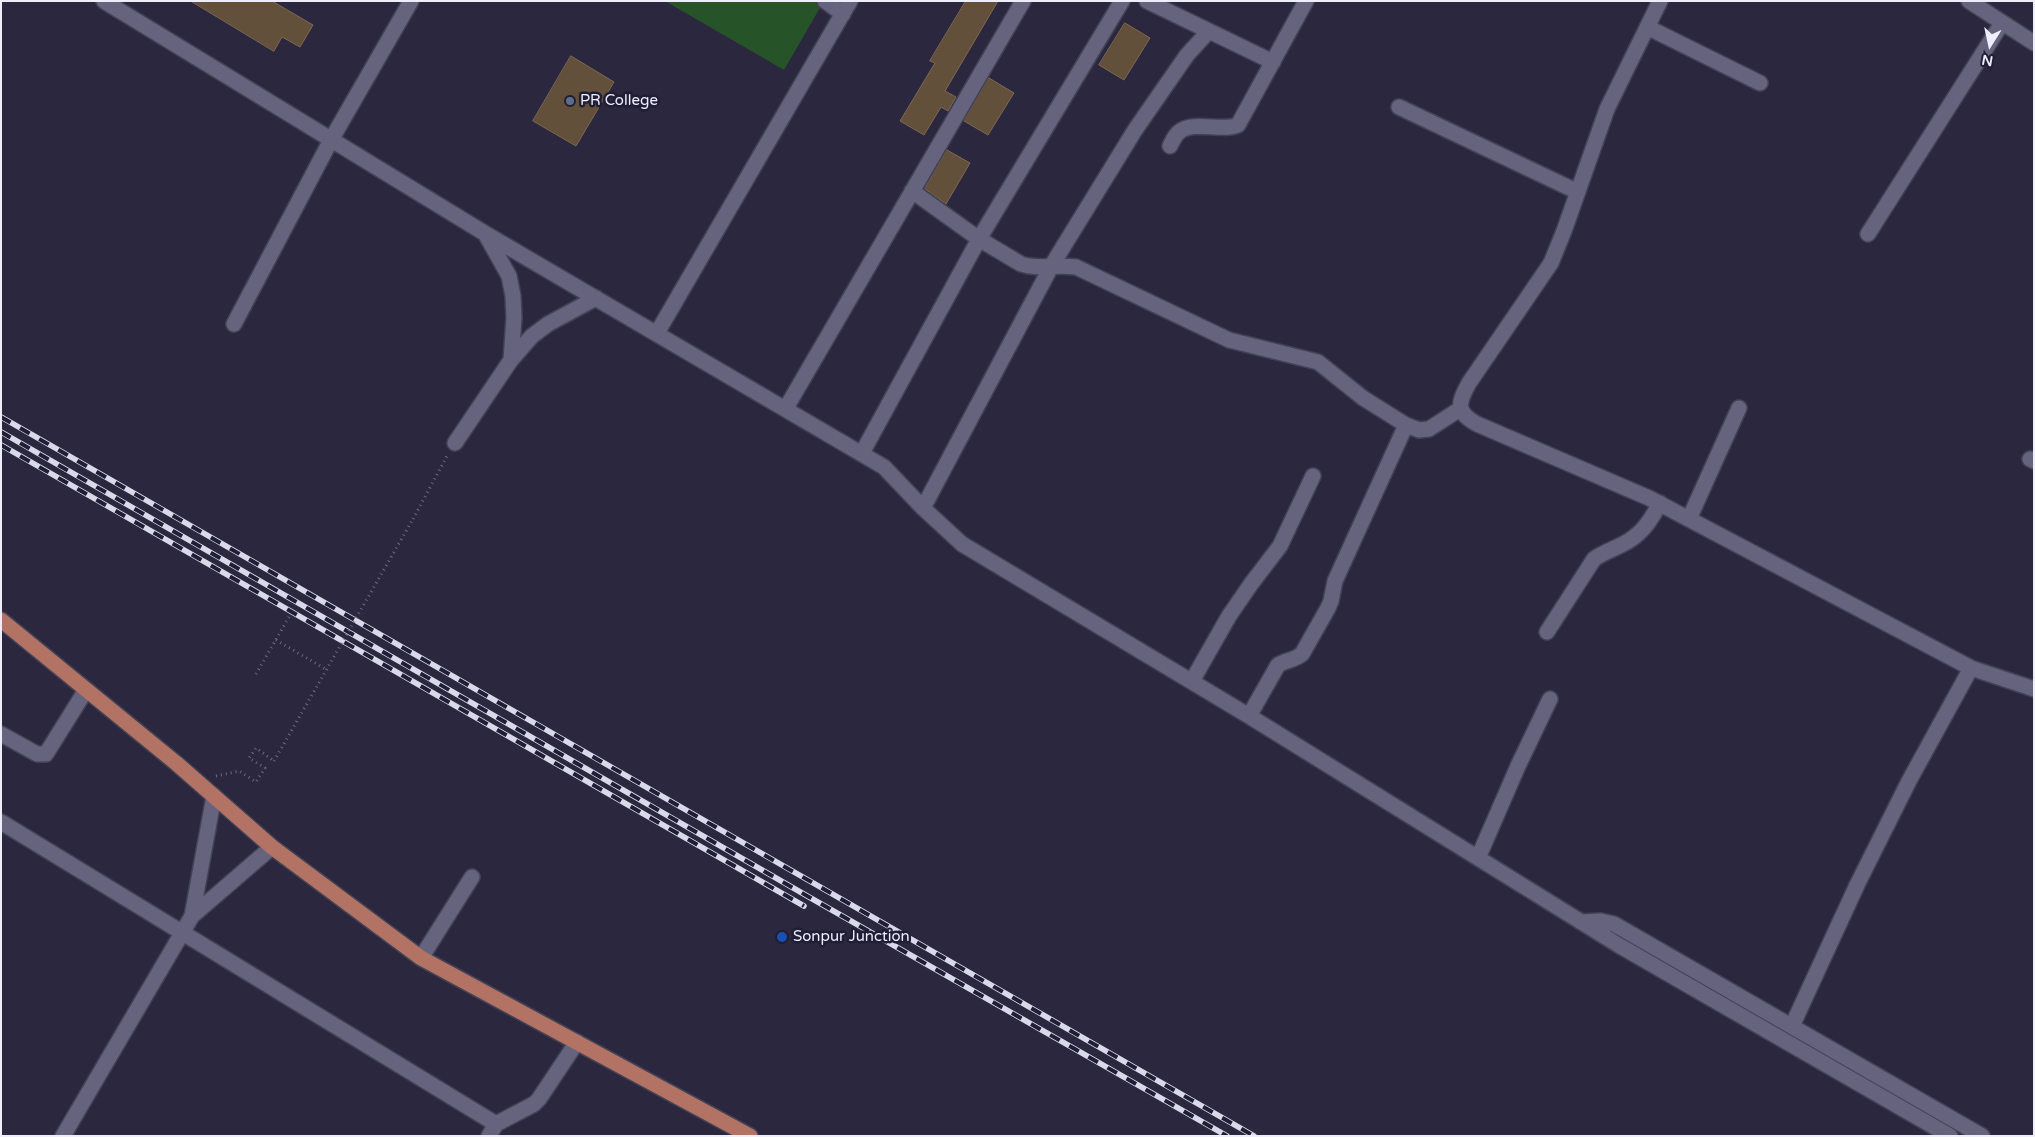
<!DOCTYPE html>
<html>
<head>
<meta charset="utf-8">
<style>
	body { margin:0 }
	#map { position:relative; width:2035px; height:1137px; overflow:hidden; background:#2a273e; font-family:"Varela Round",sans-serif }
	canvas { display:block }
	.frame { position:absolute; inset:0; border:2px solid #eeedfc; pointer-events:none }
	.north { position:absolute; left:1965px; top:20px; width:50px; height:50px; -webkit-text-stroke:4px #201e34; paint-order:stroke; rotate:190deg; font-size:14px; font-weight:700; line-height:20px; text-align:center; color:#eeedfc }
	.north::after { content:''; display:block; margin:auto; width:18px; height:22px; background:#eeedfc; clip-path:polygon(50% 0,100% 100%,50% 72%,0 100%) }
</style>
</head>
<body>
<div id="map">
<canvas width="2035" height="1137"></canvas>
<div class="frame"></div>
<div class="north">N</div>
</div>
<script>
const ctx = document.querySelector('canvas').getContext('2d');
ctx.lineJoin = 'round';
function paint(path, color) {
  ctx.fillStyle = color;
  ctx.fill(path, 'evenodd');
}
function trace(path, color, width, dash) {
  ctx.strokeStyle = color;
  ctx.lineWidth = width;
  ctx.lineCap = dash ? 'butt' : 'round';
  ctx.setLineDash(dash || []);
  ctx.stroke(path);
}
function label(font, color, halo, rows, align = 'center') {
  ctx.font = font + ' "Varela Round",sans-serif';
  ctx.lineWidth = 5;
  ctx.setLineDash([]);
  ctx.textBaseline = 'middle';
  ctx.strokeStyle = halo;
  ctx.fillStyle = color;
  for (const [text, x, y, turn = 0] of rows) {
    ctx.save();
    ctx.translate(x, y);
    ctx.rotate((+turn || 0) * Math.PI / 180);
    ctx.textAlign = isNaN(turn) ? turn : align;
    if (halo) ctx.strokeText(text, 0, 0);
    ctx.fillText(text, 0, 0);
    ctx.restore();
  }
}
const green = new Path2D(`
	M 665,1 L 824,1 L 784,70 Z`);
const building = new Path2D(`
	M 191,1 L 272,1 L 313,25 L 300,47 L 282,37 L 274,51 Z
	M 966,1 L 998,1 L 945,91 L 956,97 L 948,111 L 941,107 L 924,135 L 900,121 L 935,63 L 930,61 Z
	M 1125,23 L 1150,38 L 1124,80 L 1099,65 Z
	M 571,56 L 614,82 L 576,146 L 533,121 Z
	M 989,78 L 1014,93 L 988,135 L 964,121 Z
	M 947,150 L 970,163 L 946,204 L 925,189 Z`);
const path = new Path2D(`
	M 413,519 L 447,456
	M 276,640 L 327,670
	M 256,674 L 289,617
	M 216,776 L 239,771 L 256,782 L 265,768 L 249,758 L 256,748 L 274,761`);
const minor = new Path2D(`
	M 104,1 L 486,234 L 884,467 L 923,508 L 962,544 L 1249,716 L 1620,946 L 1950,1136
	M 825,1 L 843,14
	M 1147,1 L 1273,62
	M 1660,1 L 1607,109 L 1564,231 L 1551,263 L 1469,383 C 1458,403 1455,412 1477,424 L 1649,498 L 1971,668 L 2034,689
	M 1969,1 L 2034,43
	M 1647,27 L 1760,83
	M 1399,107 L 1578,192
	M 1170,146 C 1172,142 1175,135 1179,132 C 1193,120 1222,132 1238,125 L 1306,1
	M 912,191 L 979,239 L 1021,264 C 1038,270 1057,264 1076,267 L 1229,340 L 1318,362 L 1363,398 L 1406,425 L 1419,430 L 1429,429 L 1460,409
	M 1868,234 L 2002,23
	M 234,324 L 331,140 L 411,1
	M 657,333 L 850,1
	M 511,360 L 532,336 L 548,324 L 596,298
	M 786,408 L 1023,1
	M 455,443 L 511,360 L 514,318 L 513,296 L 509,276 L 486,235
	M 862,453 L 979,239 L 1122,1
	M 2030,459 L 2034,461
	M 923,508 L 1052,265 L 1135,130 L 1187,55 L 1209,31
	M 1689,519 L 1739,408
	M 1547,632 L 1594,559 C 1605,551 1618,548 1630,540 C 1644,531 1652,518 1660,503
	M 1192,681 L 1229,616 L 1251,584 L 1280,546 L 1313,476
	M 1249,716 L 1278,665 C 1286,660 1295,660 1302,654 L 1328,608 L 1331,601 L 1335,581 L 1406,425
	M 1,734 L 37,754 L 46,754 L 86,690
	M 1,822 L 496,1124
	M 1478,858 L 1518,766 L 1550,699
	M 192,916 L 214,796
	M 1581,922 L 1601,921 L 1614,924 L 1982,1136
	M 421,958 L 472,877
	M 1792,1026 L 1857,885 L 1909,781 L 1971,668
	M 63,1136 L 192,916 L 272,847
	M 489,1136 L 496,1124 L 534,1104 L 539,1099 L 577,1042`);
const major = new Path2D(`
	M 1,620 L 176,763 L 272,847 L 421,958 L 750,1136`);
const rail = new Path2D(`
	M 1,417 L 1254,1136
	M 1,432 L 809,897 L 1227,1136
	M 1,445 L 804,906`);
const pathBridge = new Path2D(`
	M 274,761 L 413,519`);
const markers = [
	[570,101,5,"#5c6f8a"],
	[782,937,6,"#1a4fb4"]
];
const poiNames = [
	["PR College",580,101],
	["Sonpur Junction",793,937]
];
paint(green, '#265328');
paint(building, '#63503b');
trace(building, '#7d6953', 1);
trace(minor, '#434154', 18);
trace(major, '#434154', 18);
trace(path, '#6e6b7f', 3, [1, 4]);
trace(minor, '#65637e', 15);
trace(major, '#b27364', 15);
trace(rail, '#dad9e9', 5.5);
trace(rail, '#201e34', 4, [11]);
trace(pathBridge, '#6e6b7f', 3, [1, 4]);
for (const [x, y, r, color] of markers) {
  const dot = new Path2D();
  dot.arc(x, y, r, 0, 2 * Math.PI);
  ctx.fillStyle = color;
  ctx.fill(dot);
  trace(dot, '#201e34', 2);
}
label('15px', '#eeedfc', '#201e34', poiNames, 'left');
</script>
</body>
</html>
